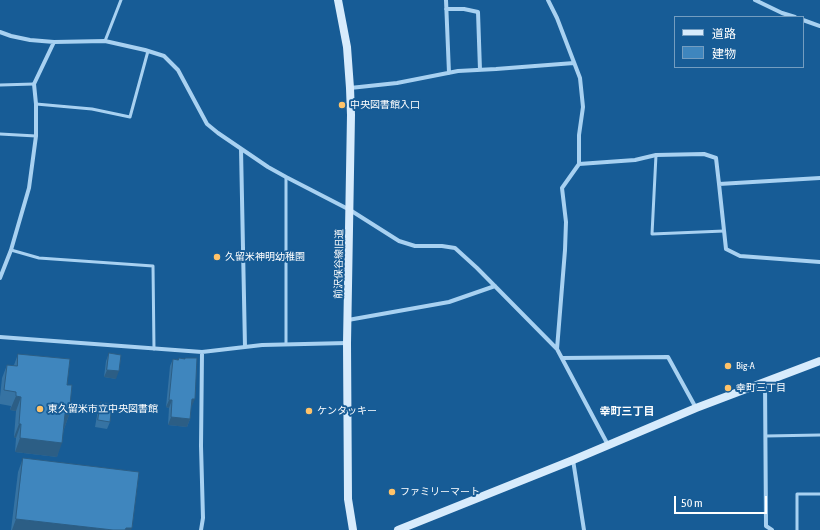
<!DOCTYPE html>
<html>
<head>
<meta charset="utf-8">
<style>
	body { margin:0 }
	#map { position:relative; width:820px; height:530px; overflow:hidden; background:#175c96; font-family:"Asap Condensed","Noto Sans JP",sans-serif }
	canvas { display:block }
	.legend { position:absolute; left:674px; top:16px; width:130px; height:52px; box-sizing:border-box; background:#175c96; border:1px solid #749dc0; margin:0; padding:5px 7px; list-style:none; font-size:12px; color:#fff }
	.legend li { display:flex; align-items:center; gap:8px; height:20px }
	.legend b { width:20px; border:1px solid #749dc0 }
	.scale { position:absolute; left:674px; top:496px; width:93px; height:18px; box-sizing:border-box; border:2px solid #fff; border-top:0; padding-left:5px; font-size:12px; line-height:14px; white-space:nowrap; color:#fff; -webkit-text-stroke:3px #175c96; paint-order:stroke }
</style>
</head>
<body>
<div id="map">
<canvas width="820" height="530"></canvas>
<ul class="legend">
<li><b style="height:5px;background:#d7ebfc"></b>道路</li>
<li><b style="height:11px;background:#3f86be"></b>建物</li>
</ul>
<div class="scale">50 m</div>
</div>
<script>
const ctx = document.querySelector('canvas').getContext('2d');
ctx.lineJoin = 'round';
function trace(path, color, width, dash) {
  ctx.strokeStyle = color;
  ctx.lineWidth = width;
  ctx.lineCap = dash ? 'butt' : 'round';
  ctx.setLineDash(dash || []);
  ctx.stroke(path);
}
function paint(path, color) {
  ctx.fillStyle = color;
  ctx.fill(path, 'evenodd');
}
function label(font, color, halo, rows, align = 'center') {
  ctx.font = font + ' "Asap Condensed","Noto Sans JP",sans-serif';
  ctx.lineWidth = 4;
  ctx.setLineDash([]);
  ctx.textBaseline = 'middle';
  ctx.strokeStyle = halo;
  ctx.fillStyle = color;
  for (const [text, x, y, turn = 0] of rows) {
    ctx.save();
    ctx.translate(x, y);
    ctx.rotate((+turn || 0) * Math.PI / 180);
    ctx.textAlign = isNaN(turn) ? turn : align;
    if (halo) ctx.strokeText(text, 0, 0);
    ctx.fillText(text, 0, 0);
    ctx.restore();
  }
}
const lane = new Path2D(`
	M 105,41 L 121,0
	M 0,85 L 34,84
	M 36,104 L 92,109 L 130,117 L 148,51
	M 0,134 L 36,136
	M 656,155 L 652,234 L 724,231
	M 286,177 L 286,344
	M 11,250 L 39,258 L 153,266 L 154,349
	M 766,436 L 820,435
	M 797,530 L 797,494 L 820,494`);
const street = new Path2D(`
	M 446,0 L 449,73
	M 548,0 L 557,18 L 580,78 L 583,107 L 579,135 L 579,164 L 562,188 L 566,222 L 565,250 L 557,349
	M 755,0 L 782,13 L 795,17
	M 446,9 L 464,9 L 478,12 L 480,70
	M 803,20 L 820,26
	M 0,32 L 11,36 L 30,40 L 54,42 L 105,41 L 145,50 L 164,56 L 178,70 L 207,124 L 218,133 L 268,167 L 286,177 L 350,210 L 399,241 L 415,246 L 442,246 L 455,248 L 477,268 L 557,349 L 608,445
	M 350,88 L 397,83 L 458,71 L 496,69 L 574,63
	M 241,149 L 245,347
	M 579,164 L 635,160 L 656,155 L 704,154 L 716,158 L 719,184
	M 820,178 L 719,184 L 726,249 L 740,256 L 820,262
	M 0,278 L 11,250 L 29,188 L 36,136 L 36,104 L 34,84 L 54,42
	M 348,320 L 449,302 L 495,286
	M 0,337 L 202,352 L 262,345 L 347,343
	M 562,358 L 668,357 L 696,408
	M 765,382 L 766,526 L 772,530
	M 573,460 L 584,530
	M 201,530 L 203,518 L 201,446 L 202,352`);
const secondary = new Path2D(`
	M 338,0 L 347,47 L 350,88 L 351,115 L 347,343 L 348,499 L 353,530
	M 398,530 L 573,460 L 696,408 L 820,361`);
const wall = new Path2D(`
	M 109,353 L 116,379 L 104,377 L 106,361 Z
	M 18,354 L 67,385 L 69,415 L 64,429 L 57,457 L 15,452 L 16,438 L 14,437 L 16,411 L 10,410 L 11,406 L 0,404 L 0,397 L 2,378 L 7,365 L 14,365 Z
	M 173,359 L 178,360 L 192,406 L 191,406 L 190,419 L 187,427 L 168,425 L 169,408 L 166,407 L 170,366 Z
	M 101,402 L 110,422 L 107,429 L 95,427 L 98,410 Z
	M 23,458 L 131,530 L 11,530 L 18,472 Z`);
const shadedWall = new Path2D(`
	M 107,370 L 119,371 L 116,379 L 104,377 Z
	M 16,396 L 21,397 L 16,411 L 10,410 Z
	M 192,399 L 195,399 L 192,406 L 189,406 Z
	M 169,400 L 172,400 L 169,408 L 166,407 Z
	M 65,414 L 69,415 L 64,429 L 60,428 Z
	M 171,417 L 190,419 L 187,427 L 168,425 Z
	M 19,424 L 21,424 L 16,438 L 14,437 Z
	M 20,438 L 62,443 L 57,457 L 15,452 Z
	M 16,519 L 113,530 L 12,530 Z
	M 126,528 L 132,528 L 131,530 L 125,530 Z`);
const building = new Path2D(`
	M 109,353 L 121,355 L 119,371 L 107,370 Z
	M 18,354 L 70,359 L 67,385 L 72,385 L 69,415 L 65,414 L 62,443 L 20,438 L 21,424 L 19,424 L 21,397 L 16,396 L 16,392 L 4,390 L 7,365 L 17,366 Z
	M 179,358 L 185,359 L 185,358 L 197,358 L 195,399 L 192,399 L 190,419 L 171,417 L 172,400 L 169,400 L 173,359 L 178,360 Z
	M 101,402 L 112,404 L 110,422 L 98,420 Z
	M 23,458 L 139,472 L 132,528 L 126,528 L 125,530 L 113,530 L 16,519 Z`);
const markers = [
	[342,105,4,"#ffc369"],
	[217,257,4,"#ffc369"],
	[728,366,4,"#ffc369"],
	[728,388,4,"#ffc369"],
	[40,409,4,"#ffc369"],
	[309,411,4,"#ffc369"],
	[392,492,4,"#ffc369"]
];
const poiNames = [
	["中央図書館入口",350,105],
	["久留米神明幼稚園",225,257],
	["Big-A",736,366],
	["幸町三丁目",736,388],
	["東久留米市立中央図書館",48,409],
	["ケンタッキー",317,411],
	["ファミリーマート",400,492]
];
const streetNames = [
	["前沢保谷線旧道",339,264,-89]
];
const neighbourhoodNames = [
	["幸町三丁目",627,412]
];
trace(lane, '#a8d1f1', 3);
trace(street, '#a8d1f1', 4);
trace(secondary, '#d7ebfc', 8);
paint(wall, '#3673a3');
paint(shadedWall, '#2c5e85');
paint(building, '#3f86be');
trace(building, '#2c5e85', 1);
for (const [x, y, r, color] of markers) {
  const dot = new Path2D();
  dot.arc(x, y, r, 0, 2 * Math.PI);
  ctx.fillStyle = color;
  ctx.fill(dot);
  trace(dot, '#175c96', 1.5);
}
label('10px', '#fff', '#175c96', poiNames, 'left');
label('10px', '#fff', '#175c96', streetNames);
label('bold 11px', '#fff', '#175c96', neighbourhoodNames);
</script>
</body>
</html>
